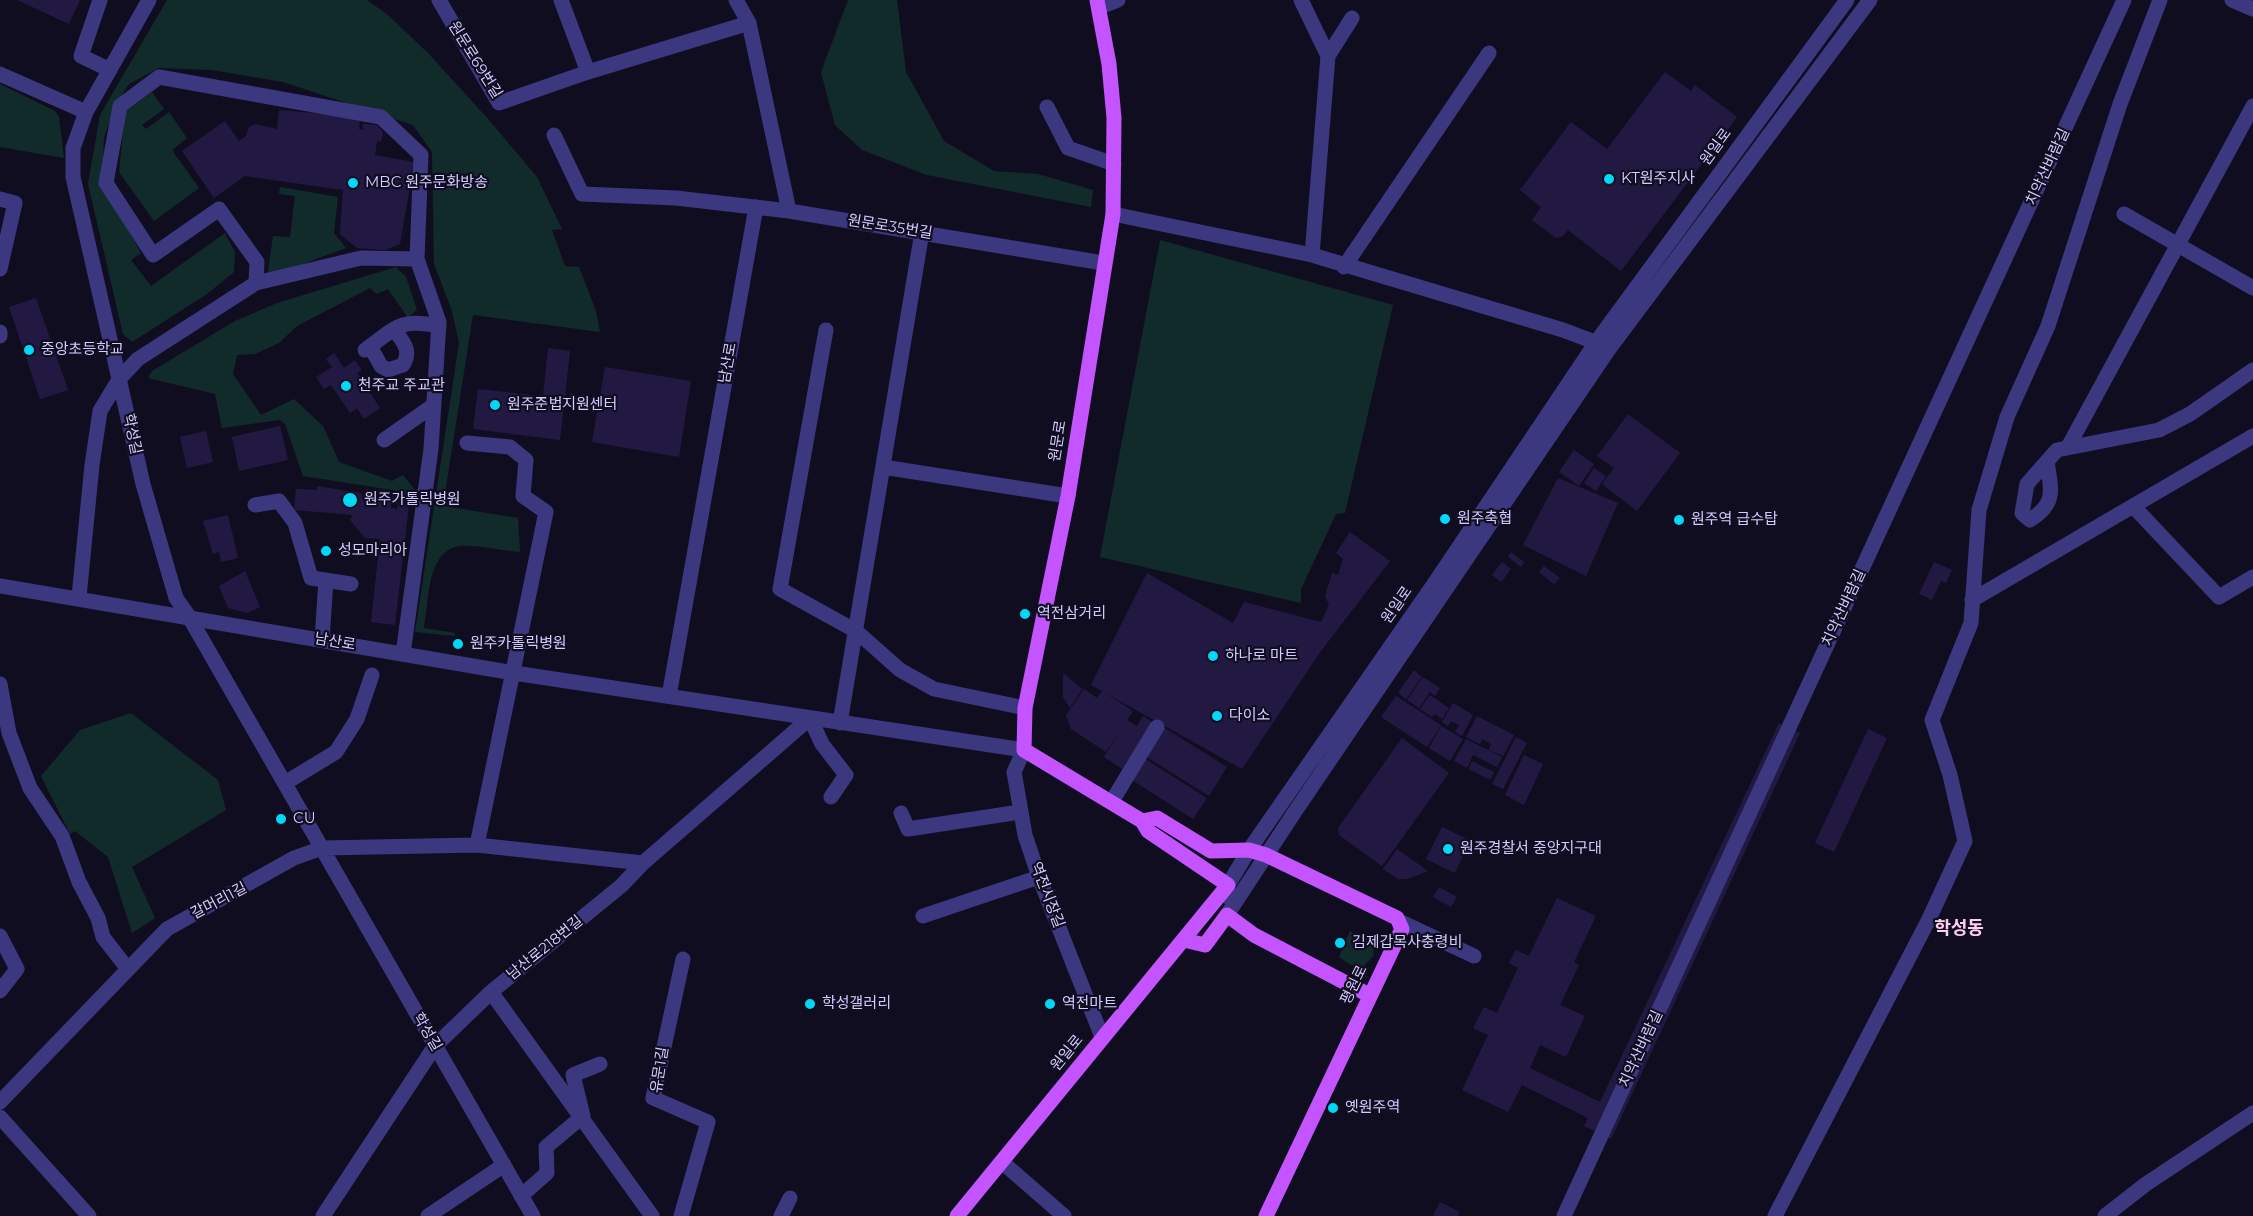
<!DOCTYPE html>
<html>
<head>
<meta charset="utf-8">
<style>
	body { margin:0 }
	canvas { display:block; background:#110d21 }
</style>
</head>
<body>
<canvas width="2253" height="1216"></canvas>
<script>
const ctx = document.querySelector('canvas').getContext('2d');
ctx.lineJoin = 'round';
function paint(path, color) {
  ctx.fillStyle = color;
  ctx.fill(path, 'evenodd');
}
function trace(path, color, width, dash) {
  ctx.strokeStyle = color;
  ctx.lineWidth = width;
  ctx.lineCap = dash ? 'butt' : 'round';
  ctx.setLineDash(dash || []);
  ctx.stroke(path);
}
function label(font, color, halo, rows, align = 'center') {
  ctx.font = font + ' Montserrat,"Noto Sans KR",sans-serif';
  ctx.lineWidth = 4.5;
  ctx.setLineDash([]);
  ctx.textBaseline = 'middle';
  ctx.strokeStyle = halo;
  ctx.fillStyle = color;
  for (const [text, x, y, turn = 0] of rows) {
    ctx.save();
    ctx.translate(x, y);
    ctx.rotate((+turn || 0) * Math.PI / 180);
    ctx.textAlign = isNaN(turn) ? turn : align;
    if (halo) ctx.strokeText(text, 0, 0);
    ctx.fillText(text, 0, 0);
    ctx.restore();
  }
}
const green = new Path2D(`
	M 167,0 L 367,0 L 388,15 L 428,53 L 489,120 L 537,177 L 562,229 L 552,230 L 565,266 L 579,267 L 596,311 L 600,332 L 473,315 L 443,506 L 518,518 L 520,552 C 503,551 475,544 459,546 C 426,552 429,602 424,628 L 455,633 L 454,636 L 415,632 L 459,343 L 452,311 L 434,264 L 432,152 L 413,125 L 283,82 L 212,70 L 159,68 L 129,84 L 117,102 L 104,137 L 102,181 L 141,253 L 131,260 L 151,286 L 225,233 L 235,252 L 234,272 L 207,294 L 132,342 L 123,334 L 88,184 L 100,115 Z
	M 848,0 L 897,0 L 906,72 L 944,141 L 994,171 L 1038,174 L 1093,190 L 1091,207 L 927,175 L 862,150 L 835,125 L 821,72 Z
	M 0,84 L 55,111 L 59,117 L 64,158 L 0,147 Z
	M 152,92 L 164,109 L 142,125 L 146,129 L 169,112 L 187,138 L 172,150 L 199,188 L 154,221 L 119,172 L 125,112 Z
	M 280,187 L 338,197 L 334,233 L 346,248 L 271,276 L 268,272 L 273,236 L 290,237 L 295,196 L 279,194 Z
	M 1160,240 L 1393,305 L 1345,513 L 1336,514 L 1301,589 L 1301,603 L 1100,557 Z
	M 396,267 L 406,277 L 417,310 L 408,318 L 388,289 L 377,294 L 370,288 L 297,326 L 279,343 L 255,354 L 237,355 L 233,374 L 261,415 L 294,399 L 323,426 L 339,462 L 392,481 L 403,475 L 415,490 L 417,499 L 412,505 L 399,491 L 303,476 L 285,424 L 280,420 L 222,428 L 215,394 L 148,378 L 152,371 L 235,321 L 277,303 Z
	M 131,713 L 218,780 L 226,810 L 132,867 L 155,918 L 132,933 L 108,857 L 75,831 L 70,834 L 41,776 L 80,730 Z
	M 1350,931 L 1373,946 L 1374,955 L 1362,968 L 1349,964 L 1339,957 Z`);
const building = new Path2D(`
	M 17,0 L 80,0 L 69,24 Z
	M 1665,72 L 1691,91 L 1695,85 L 1737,117 L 1621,271 L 1568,230 L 1563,236 L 1556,238 L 1532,220 L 1541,207 L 1520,190 L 1571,122 L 1607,149 Z
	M 279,110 L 360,117 L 359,129 L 363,130 L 363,124 L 377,125 L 383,132 L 381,142 L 377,141 L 375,155 L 414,162 L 400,244 L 385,250 L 357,248 L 340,234 L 343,190 L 245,176 L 214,198 L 182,151 L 225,121 L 239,141 L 246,136 L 249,127 L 255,124 L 277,129 Z
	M 36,298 L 68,390 L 40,399 L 9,307 Z
	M 548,348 L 570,351 L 560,440 L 473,429 L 478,389 L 543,396 Z
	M 334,353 L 344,368 L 355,360 L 362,370 L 357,373 L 364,383 L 360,386 L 364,392 L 368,390 L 380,408 L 364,419 L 357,408 L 350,413 L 331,385 L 324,389 L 316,377 L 332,367 L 326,359 Z
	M 605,367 L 691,381 L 679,457 L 592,442 Z
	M 1628,414 L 1680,453 L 1637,511 L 1602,484 L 1614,468 L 1597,456 Z
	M 280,426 L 288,460 L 239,471 L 232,437 Z
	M 206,431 L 213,462 L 187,468 L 180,437 Z
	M 1574,450 L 1594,464 L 1579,486 L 1559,472 Z
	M 1594,468 L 1606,476 L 1596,491 L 1584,483 Z
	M 1558,478 L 1618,503 L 1586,576 L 1523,545 Z
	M 317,486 L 361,493 L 364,503 L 373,504 L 374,500 L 391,502 L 391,508 L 397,509 L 398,503 L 409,504 L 395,625 L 371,622 L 380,539 L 365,538 L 350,520 L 353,515 L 294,510 L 296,489 L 317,490 Z
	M 228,515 L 238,558 L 221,562 L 219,552 L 213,554 L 203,521 Z
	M 1350,532 L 1390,561 L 1321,651 L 1242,769 L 1091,685 L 1147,573 L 1233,623 L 1244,602 L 1321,622 L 1329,605 L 1325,596 L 1332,573 L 1338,575 L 1343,559 L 1336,553 Z
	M 1511,552 L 1524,562 L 1521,567 L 1508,557 Z
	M 1502,562 L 1511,569 L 1501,582 L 1492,575 Z
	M 1934,562 L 1952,570 L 1946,583 L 1941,581 L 1932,600 L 1919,594 Z
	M 1544,566 L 1560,578 L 1554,584 L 1539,572 Z
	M 245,571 L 260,607 L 247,613 L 228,608 L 219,586 Z
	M 1414,670 L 1422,677 L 1406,699 L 1398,693 Z
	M 1063,673 L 1082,689 L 1070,708 L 1063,697 Z
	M 1423,677 L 1440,688 L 1435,696 L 1430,692 L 1419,708 L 1407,700 Z
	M 1084,689 L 1097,698 L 1102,691 L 1133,711 L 1127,720 L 1137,726 L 1143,716 L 1157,725 L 1127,772 L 1104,757 L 1123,727 L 1106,752 L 1071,729 L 1066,715 Z
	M 1430,695 L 1449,708 L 1442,719 L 1435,714 L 1432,717 L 1420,709 Z
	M 1396,696 L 1441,725 L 1427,747 L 1381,717 Z
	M 1453,703 L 1473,715 L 1462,736 L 1455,732 L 1459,725 L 1451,721 L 1448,726 L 1442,722 Z
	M 1477,716 L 1514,735 L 1503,756 L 1489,750 L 1491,744 L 1482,739 L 1480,744 L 1466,737 Z
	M 1779,723 L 1800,733 L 1611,1139 L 1584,1126 L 1588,1118 L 1522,1085 L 1508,1112 L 1462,1090 L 1488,1035 L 1473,1028 L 1484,1007 L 1497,1013 L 1518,968 L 1509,963 L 1516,950 L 1529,956 L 1557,898 L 1596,916 L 1574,962 L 1579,965 L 1560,1005 L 1585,1016 L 1566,1057 L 1540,1045 L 1530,1068 L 1600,1102 Z
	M 1441,726 L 1463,739 L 1450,761 L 1429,748 Z
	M 1163,727 L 1227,767 L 1209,796 L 1145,756 Z
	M 1868,729 L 1887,738 L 1834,852 L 1815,843 Z
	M 1516,737 L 1527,743 L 1503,789 L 1492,784 Z
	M 1402,738 L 1449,773 L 1382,866 L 1339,835 L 1338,828 Z
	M 1466,739 L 1502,757 L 1497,767 L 1473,755 L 1467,768 L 1454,761 Z
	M 1524,755 L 1543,764 L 1524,805 L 1505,795 Z
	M 1145,759 L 1207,798 L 1193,819 L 1132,780 Z
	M 1472,761 L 1494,772 L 1490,780 L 1469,769 Z
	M 1442,827 L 1470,840 L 1455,873 L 1426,859 Z
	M 1397,849 L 1428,871 L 1408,879 L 1398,879 L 1383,869 Z
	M 1439,887 L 1457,897 L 1451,907 L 1433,897 Z
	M 1440,1202 L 1460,1212 L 1458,1216 L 1433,1216 Z`);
const minor = new Path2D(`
	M 100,0 L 81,56 L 110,70
	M 149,0 L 86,112 L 73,148 L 73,177 L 143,484 L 176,598 L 188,615 L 533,1216
	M 439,0 L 499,103 L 588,72 L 749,23
	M 561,0 L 588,72
	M 736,0 L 749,23 L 789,211
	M 1301,0 L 1328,56
	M 2232,0 L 2253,9
	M 1100,7 L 1118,0
	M 0,74 L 86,112
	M 1047,107 L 1068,148 L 1114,164
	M 554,135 L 582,194 L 676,198 L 789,211 L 1103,263
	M 0,199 L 15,203 L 0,269
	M 1113,214 L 1312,255 L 1563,330 L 1605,346
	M 2124,214 L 2253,288
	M 1312,255 L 1328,56 L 1352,18
	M 1344,267 L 1489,53
	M 256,283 L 257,262 L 219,209 L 153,255 L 106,183 L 120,106 L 159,77 L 381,117 L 421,155 L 417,259 L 439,322 L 431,449 L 403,654
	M 826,330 L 780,589 L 856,631 L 900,670 L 934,689 L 1025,708
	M 0,332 L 0,336
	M 370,346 L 381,366 L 388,370 L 403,365 C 412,350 403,342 394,329
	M 365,350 C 397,327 399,318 439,326
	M 384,440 L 434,405
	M 467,443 L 510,447 L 526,460 L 523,496 L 546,512 L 477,845
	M 2068,447 L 2253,106
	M 2047,461 C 2051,490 2057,503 2030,520 L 2022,513 L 2027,484 L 2057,450 L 2159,430 L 2190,414 L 2253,370
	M 883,467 L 1068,496
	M 255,505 L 279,501 L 295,523 L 311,578 L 351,584
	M 2133,506 L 2219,597 L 2253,577
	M 0,586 L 514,673 L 1024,750 L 1014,772 L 1025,835 L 1039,877 L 1102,1037
	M 79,597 L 92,465 L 100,411 L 120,378 L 138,359 L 256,283 L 361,258 L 417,259
	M 1972,600 L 2253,436
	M 322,640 L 326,580
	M 0,684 L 9,733 L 30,788 L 62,836 L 79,882 L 98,918 L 103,937 L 127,968
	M 669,696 L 756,207
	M 840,723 L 922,232
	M 285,783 L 336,752 L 357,719 L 372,675
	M 1112,801 L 1157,727
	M 901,813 L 908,829 L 1020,812
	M 1228,897 L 1228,885 L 1249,850 L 1436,581 L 1597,341 L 1847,0
	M 1227,915 L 1296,810 L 1609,349 L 1870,0
	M 923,916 L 1039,877
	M 1401,922 L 1474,956
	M 0,936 L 17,969 L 0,991
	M 491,992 L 652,1216
	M 0,1102 L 167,929 L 294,858 L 322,848 L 477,845 L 643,863
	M 0,1117 L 89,1216
	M 1002,1162 L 1064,1216
	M 521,1196 L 547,1173 L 546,1147 L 583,1116 L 573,1075 L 600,1064
	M 323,1216 L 435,1046 L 491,992 L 621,886 L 643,863 L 810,718 L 822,744 L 846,775 L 831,797
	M 428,1216 L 504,1165
	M 681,1216 L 708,1122 L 653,1098 L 683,959
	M 781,1216 L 790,1198
	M 1564,1216 L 2124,0
	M 1775,1216 L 1929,919 L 1965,841 L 1950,775 L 1932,720 L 1971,623 L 1979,510 L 2007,417 L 2048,326 L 2120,104 L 2160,0
	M 2105,1216 L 2146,1184 L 2253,1113`);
const major = new Path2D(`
	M 1142,821 L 1157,818 L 1211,851 L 1249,850 L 1266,855 L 1397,918 L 1402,929 L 1266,1216
	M 1184,940 L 1205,945 L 1227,915 L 1254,935 L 1369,995
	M 957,1216 L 1228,885 L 1148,831 L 1142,821 L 1024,750 L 1025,708 L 1068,496 L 1113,214 L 1114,118 L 1109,64 L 1097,0`);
const markers = [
	[1609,179,6,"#00d8f7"],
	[353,183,6,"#00d8f7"],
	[29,350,6,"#00d8f7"],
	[346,386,6,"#00d8f7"],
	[495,405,6,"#00d8f7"],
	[350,500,8,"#00d8f7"],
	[1445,519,6,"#00d8f7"],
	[1679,520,6,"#00d8f7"],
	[326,551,6,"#00d8f7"],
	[1025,614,6,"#00d8f7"],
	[458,644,6,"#00d8f7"],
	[1213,656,6,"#00d8f7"],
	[1217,716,6,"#00d8f7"],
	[281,819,6,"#00d8f7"],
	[1448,849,6,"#00d8f7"],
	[1340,943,6,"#00d8f7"],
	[810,1004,6,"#00d8f7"],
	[1050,1004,6,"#00d8f7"],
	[1333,1108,6,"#00d8f7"]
];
const streetNames = [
	["원문로69번길",475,60,58],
	["원일로",1716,147,-54],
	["치악산바람길",2048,167,-65],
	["원문로35번길",890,227,9],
	["남산로",728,363,-80],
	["학성길",132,434,78],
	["원문로",1058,441,-81],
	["원일로",1397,605,-55],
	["치악산바람길",1844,608,-65],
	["남산로",335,642,10],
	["역전시장길",1047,895,69],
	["갈머리1길",219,901,-28],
	["남산로218번길",545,948,-39],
	["평원로",1354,985,-64],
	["학성길",427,1032,60],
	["치악산바람길",1641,1049,-65],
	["원일로",1067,1053,-51],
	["유문1길",660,1070,-81]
];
const poiNames = [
	["KT원주지사",1621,179],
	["MBC 원주문화방송",365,183],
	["중앙초등학교",41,350],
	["천주교 주교관",358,386],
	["원주준법지원센터",507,405],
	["원주가톨릭병원",364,500],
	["원주축협",1457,519],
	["원주역 급수탑",1691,520],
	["성모마리아",338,551],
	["역전삼거리",1037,614],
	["원주카톨릭병원",470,644],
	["하나로 마트",1225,656],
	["다이소",1229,716],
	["CU",293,819],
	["원주경찰서 중앙지구대",1460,849],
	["김제갑목사충령비",1352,943],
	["학성갤러리",822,1004],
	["역전마트",1062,1004],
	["옛원주역",1345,1108]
];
const quarterNames = [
	["학성동",1959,929]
];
paint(green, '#102b2a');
paint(building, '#221942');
trace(minor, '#3c3880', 15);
trace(major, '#c354ff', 15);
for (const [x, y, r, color] of markers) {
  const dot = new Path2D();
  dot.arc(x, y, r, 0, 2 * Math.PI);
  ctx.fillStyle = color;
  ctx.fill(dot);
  trace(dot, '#110d21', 2);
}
label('15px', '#d4ccff', '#110d21', streetNames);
label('15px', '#d4ccff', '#110d21', poiNames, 'left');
label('bold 18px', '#ffceec', '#110d21', quarterNames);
</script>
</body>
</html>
